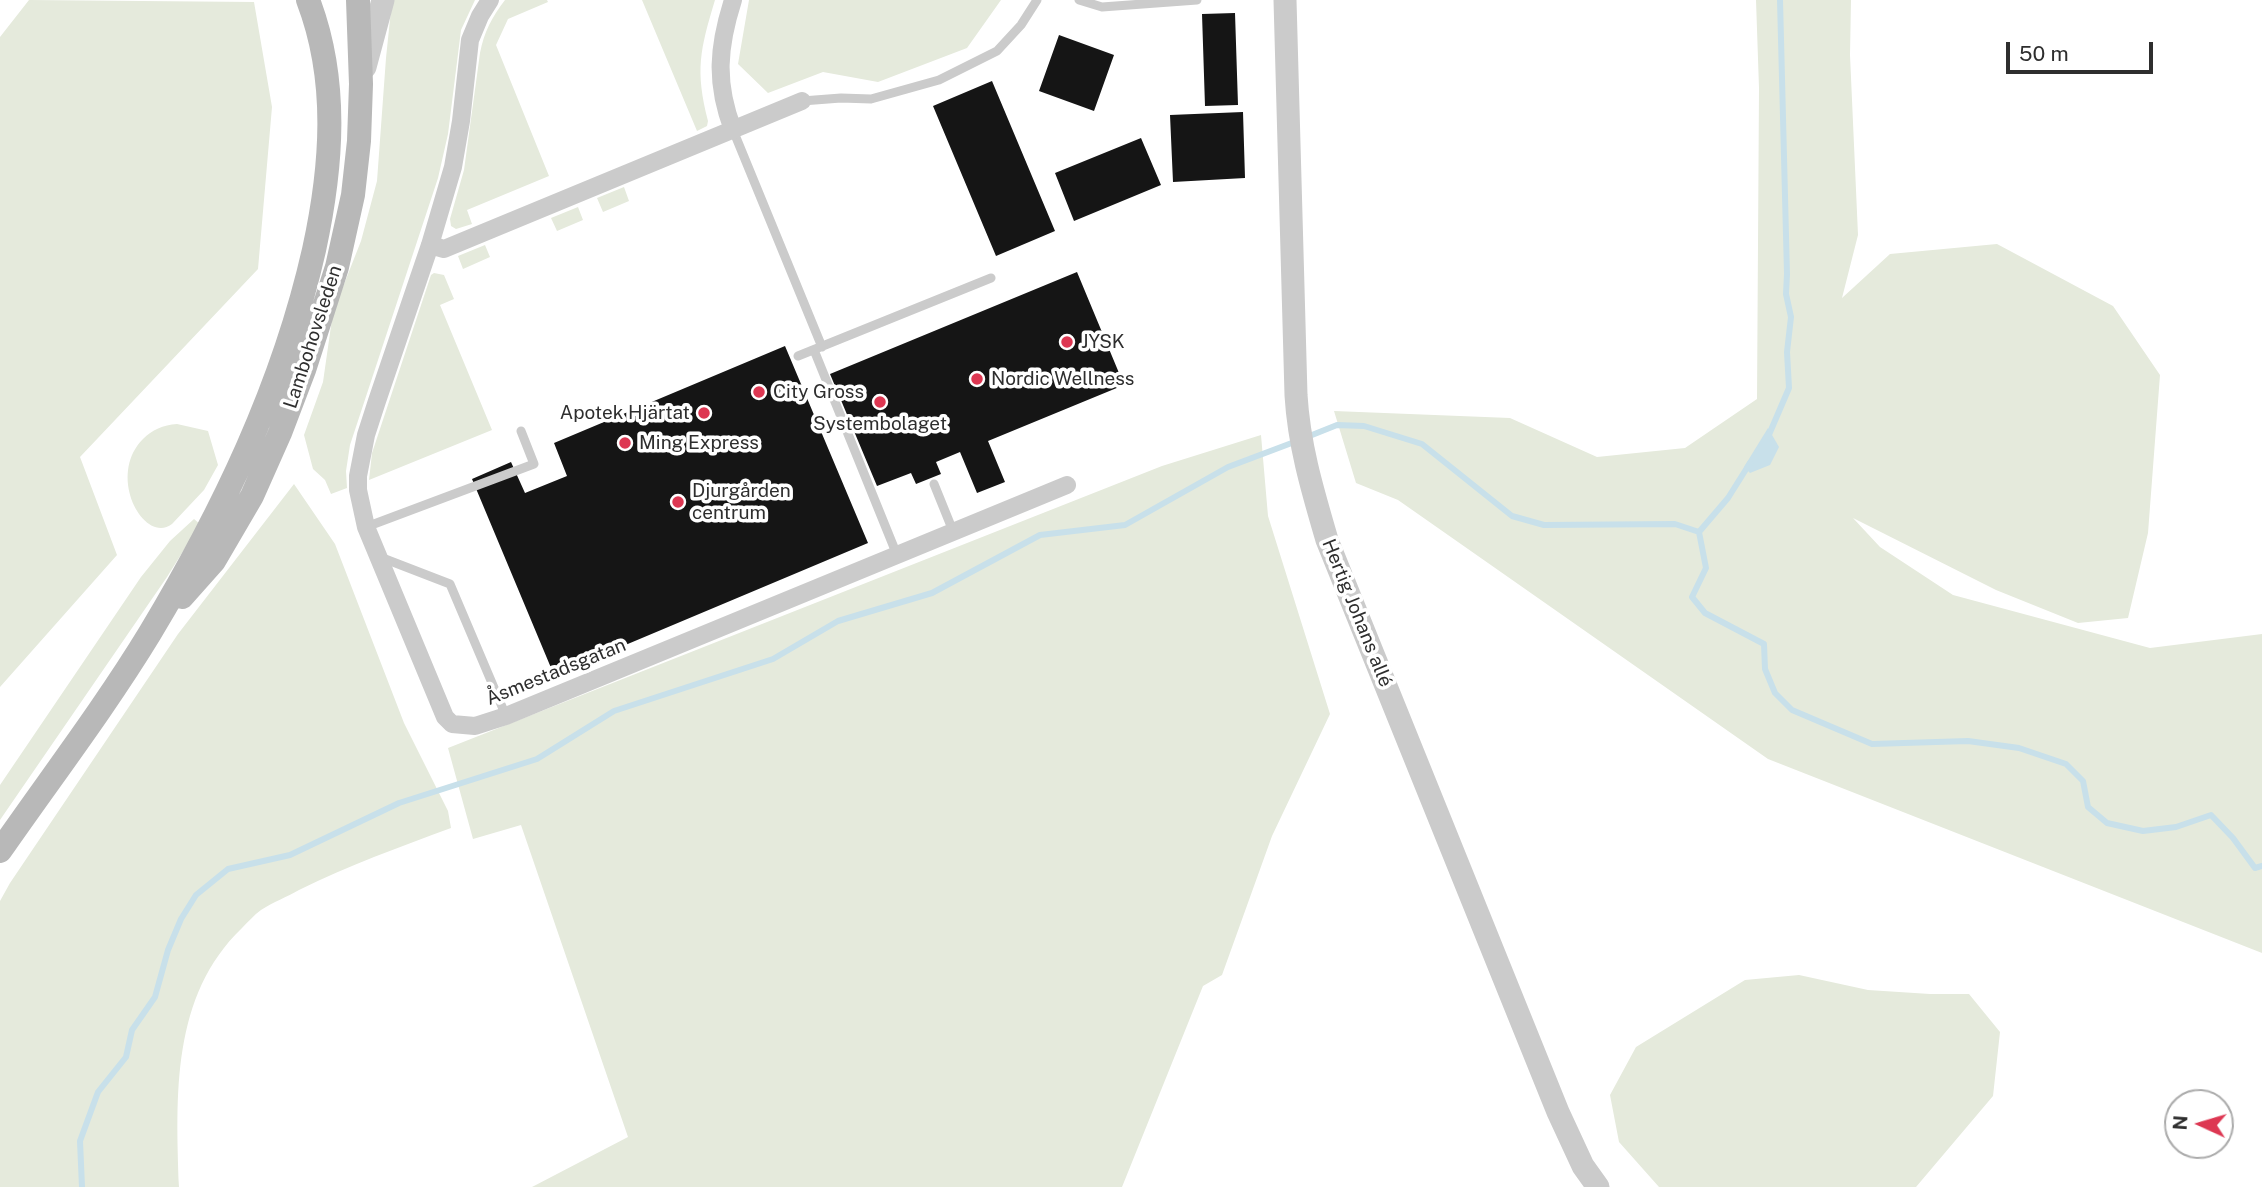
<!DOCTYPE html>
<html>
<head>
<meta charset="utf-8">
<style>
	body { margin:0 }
	#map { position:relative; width:2262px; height:1187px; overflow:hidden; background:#fff; font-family:"Public Sans",sans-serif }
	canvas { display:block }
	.north { position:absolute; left:2164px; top:1089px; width:70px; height:70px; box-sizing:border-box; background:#fff; border:2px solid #ababab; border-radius:50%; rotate:274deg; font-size:19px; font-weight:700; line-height:28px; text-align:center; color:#2e2e2e }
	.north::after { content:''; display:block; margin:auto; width:24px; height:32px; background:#dd3752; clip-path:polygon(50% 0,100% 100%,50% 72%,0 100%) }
	.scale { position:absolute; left:2006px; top:42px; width:147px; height:32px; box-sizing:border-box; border:4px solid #2e2e2e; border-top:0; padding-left:9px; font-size:21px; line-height:24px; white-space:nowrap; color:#2e2e2e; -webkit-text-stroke:5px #fff; paint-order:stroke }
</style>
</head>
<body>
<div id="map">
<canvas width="2262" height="1187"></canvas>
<div class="north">N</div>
<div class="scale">50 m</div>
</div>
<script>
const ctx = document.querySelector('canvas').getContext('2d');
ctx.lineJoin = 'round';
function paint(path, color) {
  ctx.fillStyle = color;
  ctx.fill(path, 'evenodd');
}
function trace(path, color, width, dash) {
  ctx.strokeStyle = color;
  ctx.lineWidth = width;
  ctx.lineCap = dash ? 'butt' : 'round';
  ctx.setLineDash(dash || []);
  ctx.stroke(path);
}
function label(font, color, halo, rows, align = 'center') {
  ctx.font = font + ' "Public Sans",sans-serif';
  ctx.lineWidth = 7;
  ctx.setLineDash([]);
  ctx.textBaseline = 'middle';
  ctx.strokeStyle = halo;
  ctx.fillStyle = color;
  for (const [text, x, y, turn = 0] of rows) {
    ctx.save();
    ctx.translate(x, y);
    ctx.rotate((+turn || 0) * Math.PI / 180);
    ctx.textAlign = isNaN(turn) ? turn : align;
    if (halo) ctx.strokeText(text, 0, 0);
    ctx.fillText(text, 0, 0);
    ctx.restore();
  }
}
const green = new Path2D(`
	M 29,0 L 254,2 L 272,107 L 258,269 L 80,457 L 117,555 L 0,687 L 0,37 Z
	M 392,0 L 475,0 L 461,30 L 448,134 L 438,178 L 350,445 L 346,471 L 347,488 L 331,494 L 325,480 L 313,469 L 304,435 L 323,382 L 333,312 L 361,241 L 377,181 L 386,58 Z
	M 505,0 L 547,0 L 548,2 L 508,19 L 496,45 L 549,176 L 467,210 L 472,224 L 456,229 L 451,226 L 450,219 L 464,170 L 480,53 C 484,32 492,17 505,0 Z
	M 642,0 L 715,0 C 700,50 695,70 708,121 L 707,126 L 697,131 Z
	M 749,0 L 1001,0 L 967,48 L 878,82 L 823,72 L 768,93 L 738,64 Z
	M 1756,0 L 1851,0 L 1850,55 L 1858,235 L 1842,298 L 1890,254 L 1997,244 L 2113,306 L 2160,375 L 2148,533 L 2128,618 L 2078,623 L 1996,590 L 1853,518 L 1880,547 L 1953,595 L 2150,648 L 2262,634 L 2262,953 L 1768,759 L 1398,500 L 1356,483 L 1334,411 L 1510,418 L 1597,457 L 1685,448 L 1757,399 L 1759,88 Z
	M 624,187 L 629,201 L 603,212 L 597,198 Z
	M 578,207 L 583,220 L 557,231 L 551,218 Z
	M 485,245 L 490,257 L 463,269 L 458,256 Z
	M 434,273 L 444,275 L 454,299 L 440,305 L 492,430 L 369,480 L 372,453 L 431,275 Z
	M 177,424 L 208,431 L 218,465 L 204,490 L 172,524 C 144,545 106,476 143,439 C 152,430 163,425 177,424 Z
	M 1261,435 L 1268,516 L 1330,714 L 1272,836 L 1222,975 L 1203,986 L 1122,1187 L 532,1187 L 628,1137 L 521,825 L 473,839 L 448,748 L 1162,466 Z
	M 294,484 L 335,544 L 404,723 L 448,811 L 451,828 C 400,847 349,865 299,890 C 287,897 273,902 261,910 C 254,915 248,922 242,928 C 171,996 176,1096 179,1187 L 0,1187 L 0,901 L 10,883 L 178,634 Z
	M 194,519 L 200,524 L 167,577 L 0,820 L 0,785 L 141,577 L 170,541 Z
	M 1799,975 L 1868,990 L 1930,994 L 1969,994 L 2000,1032 L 1993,1096 L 1916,1187 L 1659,1187 L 1619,1142 L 1610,1095 L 1636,1047 L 1745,980 Z`);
const water = new Path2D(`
	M 1768,428 L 1779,447 L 1770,465 L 1750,473 L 1744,467 Z`);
const stream = new Path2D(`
	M 1307,437 L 1337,425 L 1364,426 L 1422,444 L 1512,516 L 1544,525 L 1675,524 L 1699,532 L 1706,568 L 1692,597 L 1705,613 L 1764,644 L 1765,669 L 1775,693 L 1792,710 L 1872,744 L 1968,741 L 2019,748 L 2066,764 L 2083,781 L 2088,807 L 2107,823 L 2143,831 L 2176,827 L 2211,815 L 2233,838 L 2255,868 L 2262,866
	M 1768,437 L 1789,388 L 1787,352 L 1791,317 L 1786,294 L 1787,274 L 1780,0
	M 1699,532 L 1728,498 L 1750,463
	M 82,1187 L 80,1141 L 98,1092 L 126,1057 L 132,1030 L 155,997 L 168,950 L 181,919 L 196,895 L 228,869 L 290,855 L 399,803 L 537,759 L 614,711 L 773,659 L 838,621 L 932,593 L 1040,535 L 1125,525 L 1228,467 L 1297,441`);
const building = new Path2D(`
	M 1235,13 L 1238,105 L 1205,106 L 1202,14 Z
	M 1059,35 L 1114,55 L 1094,111 L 1039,91 Z
	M 992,81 L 1055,231 L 996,256 L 933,106 Z
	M 1243,112 L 1245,178 L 1173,182 L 1170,115 Z
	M 1141,138 L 1161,185 L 1074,221 L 1055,173 Z
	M 1077,272 L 1124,385 L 988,441 L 1005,482 L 977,493 L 960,452 L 936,462 L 941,474 L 916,484 L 911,473 L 877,486 L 830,374 Z
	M 785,346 L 868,543 L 554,675 L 472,479 L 511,462 L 525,493 L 567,476 L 554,443 Z`);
const service = new Path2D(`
	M 1079,0 L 1102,7 L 1197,0
	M 802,101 L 841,98 L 871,99 L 939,80 L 997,51 L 1021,25 L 1037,0
	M 733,130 L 822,347
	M 814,350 L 897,555
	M 798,356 L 991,278
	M 934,484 L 953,531
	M 366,527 L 534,464 L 521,431
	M 380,557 L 450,584 L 506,716`);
const minor = new Path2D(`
	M 490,0 L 480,16 L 470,40 L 461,121 L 453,167 L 430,245 L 377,401 L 366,435 L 358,476 L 358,490 L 366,527 L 445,717 L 452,724 L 475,726 L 506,716 L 1067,485
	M 733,0 C 718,47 715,83 733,130
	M 430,245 L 444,249 L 802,101`);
const tertiary = new Path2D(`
	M 1285,0 L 1296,395 C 1299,446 1313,492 1327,540 L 1558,1112 L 1583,1166 L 1598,1187
	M 365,67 L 383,0`);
const secondary = new Path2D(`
	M 182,597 L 214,561 L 252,496 L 280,433 L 304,370 L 337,267 L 353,195 L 359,141 L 361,84 L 358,0
	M 0,851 C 50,779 105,707 150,633 C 222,513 283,387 314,250 C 332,167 339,81 308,0`);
const markers = [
	[1067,342,7,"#dd3752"],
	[977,379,7,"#dd3752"],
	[759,392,7,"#dd3752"],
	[880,402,7,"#dd3752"],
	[704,413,7,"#dd3752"],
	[625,443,7,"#dd3752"],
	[678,502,7,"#dd3752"]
];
const streetNames = [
	["Lambohovsleden",313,337,-72],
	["Hertig Johans allé",1357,613,68],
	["Åsmestadsgatan",556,672,-22]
];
const poiNames = [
	["JYSK",1081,342],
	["Nordic Wellness",991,379],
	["City Gross",773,392],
	["Apotek Hjärtat",690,413,"right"],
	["Systembolaget",880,424,"center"],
	["Ming Express",639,443],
	["Djurgården",692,491],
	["centrum",692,513]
];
paint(green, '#e5eadc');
paint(water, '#c8e0ea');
trace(stream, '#c8e0ea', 6);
paint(building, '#151515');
trace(service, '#cbcbcb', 9);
trace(minor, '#cbcbcb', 18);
trace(tertiary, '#cbcbcb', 23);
trace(secondary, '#b8b8b8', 24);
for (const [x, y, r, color] of markers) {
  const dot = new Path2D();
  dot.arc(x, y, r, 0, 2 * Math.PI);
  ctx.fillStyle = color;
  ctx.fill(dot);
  trace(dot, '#fff', 2.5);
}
label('19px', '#2e2e2e', '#fff', streetNames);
label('19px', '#2e2e2e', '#fff', poiNames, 'left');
</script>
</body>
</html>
